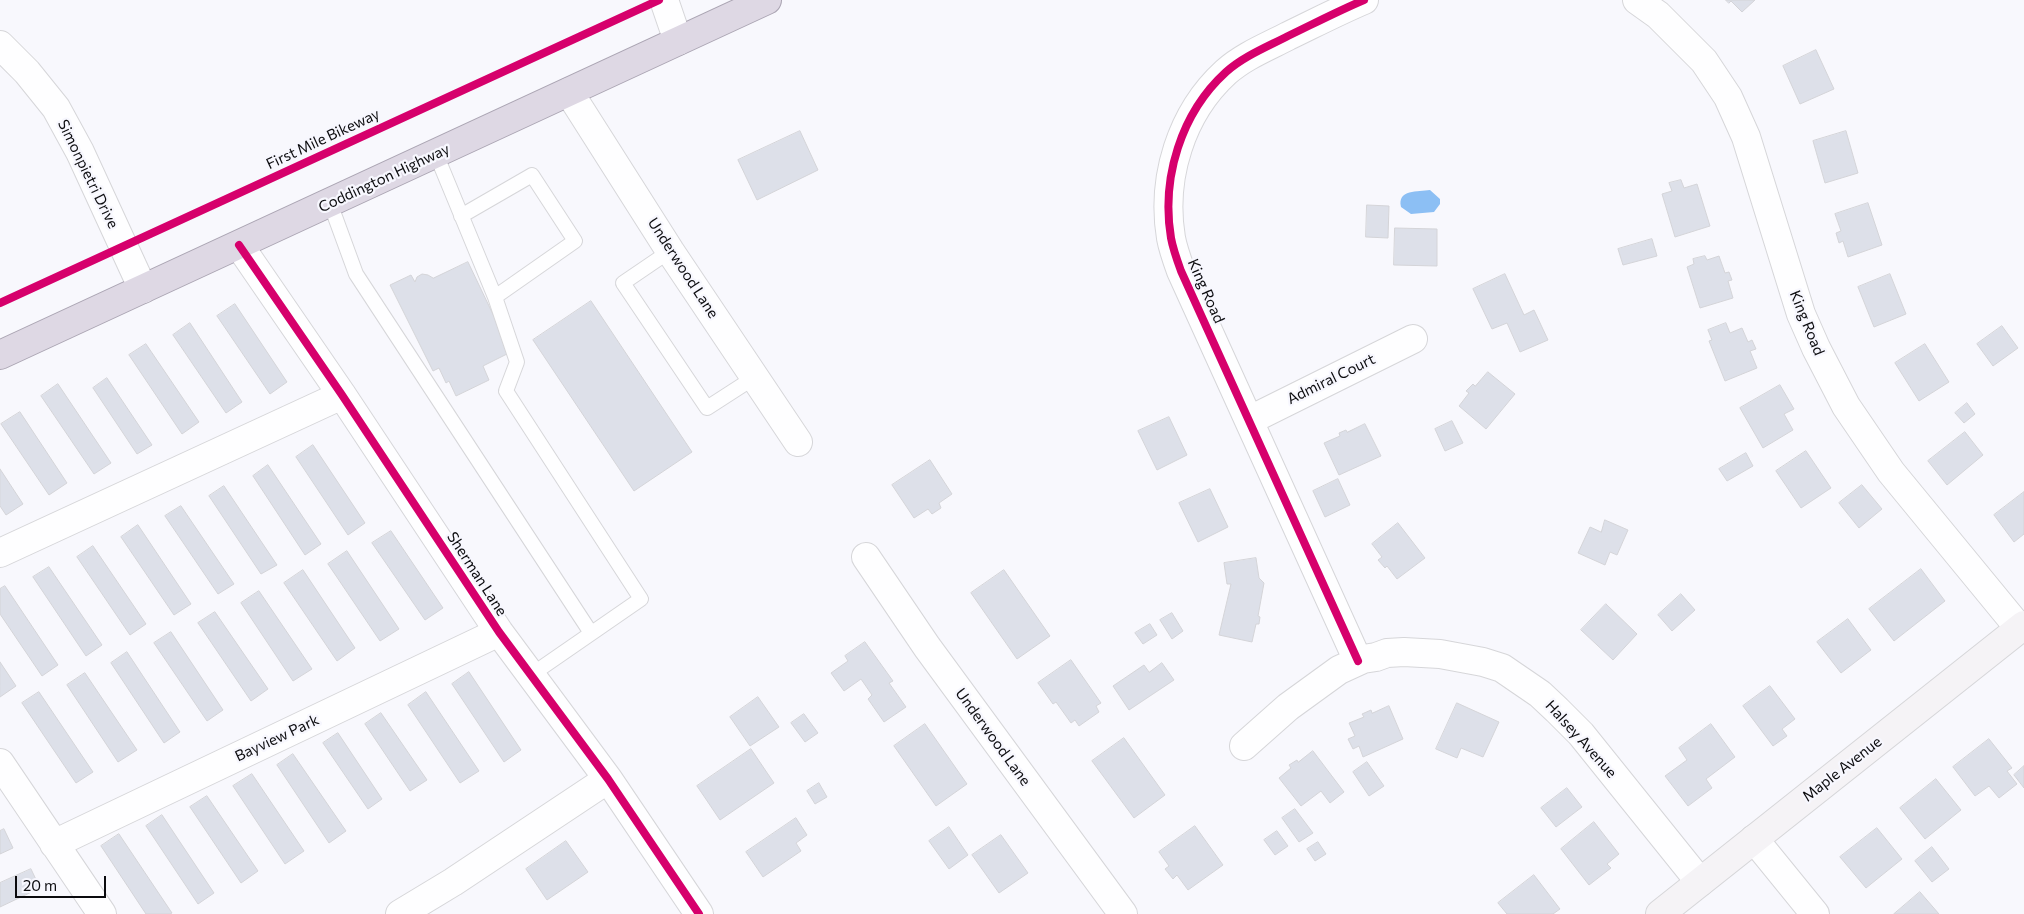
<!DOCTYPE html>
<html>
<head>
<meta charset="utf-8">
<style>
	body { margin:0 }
	#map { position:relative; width:2024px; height:914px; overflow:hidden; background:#f8f8fd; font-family:Commissioner,sans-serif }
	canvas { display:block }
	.scale { position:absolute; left:15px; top:876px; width:91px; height:22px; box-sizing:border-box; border:2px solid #0b0b0e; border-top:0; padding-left:6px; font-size:15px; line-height:18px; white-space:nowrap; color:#0b0b0e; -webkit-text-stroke:4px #f7f7fe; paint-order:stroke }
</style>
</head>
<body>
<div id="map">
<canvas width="2024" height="914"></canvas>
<div class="scale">20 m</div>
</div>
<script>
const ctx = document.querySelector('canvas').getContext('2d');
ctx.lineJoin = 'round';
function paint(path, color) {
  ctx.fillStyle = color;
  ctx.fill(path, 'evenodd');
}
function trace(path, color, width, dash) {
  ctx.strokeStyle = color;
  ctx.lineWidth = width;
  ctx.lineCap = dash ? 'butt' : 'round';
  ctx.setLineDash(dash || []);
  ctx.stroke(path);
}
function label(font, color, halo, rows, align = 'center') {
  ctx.font = font + ' Commissioner,sans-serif';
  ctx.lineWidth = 4.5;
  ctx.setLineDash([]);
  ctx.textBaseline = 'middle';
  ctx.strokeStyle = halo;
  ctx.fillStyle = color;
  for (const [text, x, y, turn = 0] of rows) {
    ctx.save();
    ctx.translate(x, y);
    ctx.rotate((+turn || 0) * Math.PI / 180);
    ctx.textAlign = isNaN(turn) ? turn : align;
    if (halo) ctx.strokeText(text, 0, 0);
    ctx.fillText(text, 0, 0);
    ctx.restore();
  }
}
const water = new Path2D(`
	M 1430,190 L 1440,199 L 1440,204 L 1434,212 L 1411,214 L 1401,207 C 1397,189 1418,192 1430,190 Z`);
const building = new Path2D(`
	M 1726,0 L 1755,0 L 1742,12 L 1731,1 L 1729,3 Z
	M 1816,50 L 1834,89 L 1800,104 L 1783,66 Z
	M 800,131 L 818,170 L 757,200 L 738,160 Z
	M 1846,131 L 1858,173 L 1825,183 L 1813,141 Z
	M 1681,180 L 1684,188 L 1697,184 L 1710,226 L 1675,237 L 1662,194 L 1672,191 L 1669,183 Z
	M 1868,203 L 1882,245 L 1848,257 L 1843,241 L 1839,243 L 1836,233 L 1841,231 L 1835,214 Z
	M 1367,205 L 1389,206 L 1388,238 L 1366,237 Z
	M 1395,228 L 1437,229 L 1437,266 L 1394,265 Z
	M 1652,239 L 1657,256 L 1623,265 L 1618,249 Z
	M 1705,256 L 1707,260 L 1719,256 L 1725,273 L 1729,272 L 1732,280 L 1728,281 L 1733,298 L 1700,308 L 1687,267 L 1694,264 L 1693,259 Z
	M 468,262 L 511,352 L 483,366 L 489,380 L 456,396 L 449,381 L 446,383 L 439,368 L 433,371 L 390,285 L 411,275 L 415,282 L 417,277 L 422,274 L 428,275 L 433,278 Z
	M 1505,274 L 1524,315 L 1534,310 L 1548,340 L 1520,352 L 1507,323 L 1492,329 L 1473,289 Z
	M 1890,274 L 1906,314 L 1874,327 L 1858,287 Z
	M 591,301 L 692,452 L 634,491 L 533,340 Z
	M 235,304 L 287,382 L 270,394 L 217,316 Z
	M 190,323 L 242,402 L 226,413 L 173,335 Z
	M 1726,323 L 1730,333 L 1742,328 L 1748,342 L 1752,340 L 1756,349 L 1750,351 L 1757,368 L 1725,381 L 1709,341 L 1712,340 L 1708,330 Z
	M 2002,326 L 2018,348 L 1993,366 L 1977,344 Z
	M 146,344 L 199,422 L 182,434 L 129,355 Z
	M 1925,344 L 1949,382 L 1919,401 L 1895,363 Z
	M 1488,372 L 1515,394 L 1486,429 L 1459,406 L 1469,393 L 1466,391 L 1473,384 L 1475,386 Z
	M 107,378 L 152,445 L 137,454 L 93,388 Z
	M 58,384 L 111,463 L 94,474 L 41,396 Z
	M 1780,385 L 1794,409 L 1784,414 L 1793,430 L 1763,448 L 1740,408 Z
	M 1967,403 L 1975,414 L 1964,423 L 1955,413 Z
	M 20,412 L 67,483 L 49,495 L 1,424 Z
	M 1169,417 L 1187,455 L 1157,470 L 1138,431 Z
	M 1452,421 L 1463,443 L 1445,451 L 1435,429 Z
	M 1365,424 L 1381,456 L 1339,475 L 1324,443 L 1340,436 L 1339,433 L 1346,430 L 1347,432 Z
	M 1965,432 L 1983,455 L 1947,485 L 1928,461 Z
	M 313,445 L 365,523 L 348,535 L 296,457 Z
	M 1806,451 L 1831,488 L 1801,508 L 1776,471 Z
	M 1746,453 L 1753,466 L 1727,481 L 1719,469 Z
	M 930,460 L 952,494 L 939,503 L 941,508 L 932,514 L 928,509 L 914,518 L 892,485 Z
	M 268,465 L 321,544 L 305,555 L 253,476 Z
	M 0,469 L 23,504 L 6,515 L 0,506 Z
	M 1338,479 L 1350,505 L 1325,517 L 1313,491 Z
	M 1862,485 L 1882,509 L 1859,528 L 1839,503 Z
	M 224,486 L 277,565 L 261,574 L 209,496 Z
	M 1210,489 L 1228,527 L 1198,542 L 1179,503 Z
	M 2024,492 L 2024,534 L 2014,542 L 1994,515 Z
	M 181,506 L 234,584 L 218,594 L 165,516 Z
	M 1605,520 L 1628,530 L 1617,555 L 1610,552 L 1605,565 L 1578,553 L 1590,527 L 1601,532 Z
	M 1398,523 L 1425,558 L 1397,579 L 1387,566 L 1385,568 L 1378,560 L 1382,557 L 1372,544 Z
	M 138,525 L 191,604 L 174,615 L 121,537 Z
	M 391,531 L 443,608 L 425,620 L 372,543 Z
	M 93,546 L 146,624 L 130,635 L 77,557 Z
	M 347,551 L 399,629 L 380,641 L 328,564 Z
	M 1256,558 L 1259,578 L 1264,583 L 1258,616 L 1260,617 L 1259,624 L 1256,624 L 1252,642 L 1219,635 L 1231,584 L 1227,584 L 1224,563 Z
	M 49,567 L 102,645 L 86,656 L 33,577 Z
	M 1921,569 L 1945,601 L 1894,641 L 1869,609 Z
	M 303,570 L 355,648 L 337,661 L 284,583 Z
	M 1004,570 L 1050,636 L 1017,659 L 971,593 Z
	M 5,586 L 58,665 L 42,676 L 0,614 L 0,589 Z
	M 259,591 L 312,669 L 293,681 L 241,603 Z
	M 1681,594 L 1695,610 L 1672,631 L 1658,615 Z
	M 1606,604 L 1637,634 L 1613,660 L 1581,630 Z
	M 215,612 L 268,689 L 251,701 L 198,623 Z
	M 1172,613 L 1183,631 L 1172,639 L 1160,620 Z
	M 1848,619 L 1871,650 L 1841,673 L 1817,642 Z
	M 1150,624 L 1157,635 L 1143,644 L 1135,633 Z
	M 171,632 L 223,710 L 207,721 L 154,643 Z
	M 865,642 L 893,681 L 889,683 L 906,707 L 884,722 L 868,699 L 872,695 L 861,679 L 844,691 L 831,673 L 848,661 L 845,656 Z
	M 127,652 L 180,732 L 164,743 L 111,663 Z
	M 1071,660 L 1101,703 L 1096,706 L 1099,712 L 1079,726 L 1075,720 L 1071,723 L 1056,702 L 1053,704 L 1038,683 Z
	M 0,662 L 16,686 L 0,697 Z
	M 1162,663 L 1174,680 L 1129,710 L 1113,686 L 1144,665 L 1149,672 Z
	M 469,672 L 521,750 L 504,762 L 452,684 Z
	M 85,673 L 137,750 L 118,762 L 67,685 Z
	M 1770,686 L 1795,719 L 1782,729 L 1787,736 L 1773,746 L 1743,706 Z
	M 39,692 L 93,772 L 76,783 L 22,703 Z
	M 426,692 L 479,771 L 460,783 L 408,705 Z
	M 758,697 L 779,727 L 750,746 L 730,717 Z
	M 1457,703 L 1499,722 L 1483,757 L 1461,748 L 1457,758 L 1436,749 Z
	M 1389,706 L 1403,739 L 1363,757 L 1359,746 L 1353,749 L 1348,739 L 1355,736 L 1349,723 L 1364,717 L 1362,714 L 1371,710 L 1372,713 Z
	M 381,713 L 427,780 L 410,791 L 365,724 Z
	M 804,714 L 818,733 L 805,742 L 791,723 Z
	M 925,724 L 967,784 L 936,806 L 894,746 Z
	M 1711,724 L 1735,757 L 1706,779 L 1712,788 L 1688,806 L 1665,776 L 1687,760 L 1679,748 Z
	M 338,733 L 382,799 L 368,809 L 323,743 Z
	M 1124,738 L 1165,795 L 1134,818 L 1092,761 Z
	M 1989,739 L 2012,768 L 2007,771 L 2017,784 L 1999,798 L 1989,786 L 1975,796 L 1953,767 Z
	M 751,749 L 774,783 L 720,820 L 697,786 Z
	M 1313,751 L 1344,792 L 1330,803 L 1321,791 L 1301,806 L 1279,778 L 1291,768 L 1289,765 L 1297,760 L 1298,762 Z
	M 293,754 L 346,831 L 329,843 L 277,765 Z
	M 1367,762 L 1384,786 L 1369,796 L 1353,772 Z
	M 2024,766 L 2024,788 L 2014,775 Z
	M 252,774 L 304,851 L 285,864 L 233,786 Z
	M 1936,779 L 1961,810 L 1925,839 L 1900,808 Z
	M 819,783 L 827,797 L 815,804 L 807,791 Z
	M 1567,788 L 1582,807 L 1556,827 L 1541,808 Z
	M 207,796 L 258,871 L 241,883 L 190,807 Z
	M 1295,809 L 1313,833 L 1299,842 L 1282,818 Z
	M 162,815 L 214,893 L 198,904 L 146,826 Z
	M 796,818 L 807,835 L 796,843 L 801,851 L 763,877 L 746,852 Z
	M 1594,822 L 1619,854 L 1607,864 L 1611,868 L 1589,885 L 1561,849 Z
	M 1195,826 L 1223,865 L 1188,890 L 1177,875 L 1173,879 L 1165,869 L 1169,866 L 1159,852 Z
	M 949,827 L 968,855 L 949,869 L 929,841 Z
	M 1877,828 L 1902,859 L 1866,888 L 1840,857 Z
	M 4,829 L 13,848 L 0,854 L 0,831 Z
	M 1277,831 L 1288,846 L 1275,855 L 1264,840 Z
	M 119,834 L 172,913 L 170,914 L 146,914 L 101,846 Z
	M 1001,835 L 1028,873 L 999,893 L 972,855 Z
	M 566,841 L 588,872 L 547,900 L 526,869 Z
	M 1318,842 L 1326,854 L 1315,861 L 1307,849 Z
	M 1932,847 L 1949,869 L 1932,882 L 1915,861 Z
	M 31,869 L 40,888 L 0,907 L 0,883 Z
	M 1534,875 L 1560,909 L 1553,914 L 1507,914 L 1498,903 Z
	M 1920,892 L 1939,914 L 1894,914 Z`);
const lane = new Path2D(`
	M 436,154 L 495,297 L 517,362 L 506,391 L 641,599 L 531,675
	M 330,203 L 356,274 L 591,633
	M 461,216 L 532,175 L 575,241 L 495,297
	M 670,251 L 623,283 L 707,408 L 755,377`);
const street = new Path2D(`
	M 664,0 L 678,41
	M 1637,0 L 1658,15 L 1704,61 L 1728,97 L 1746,137 L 1801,314 L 1816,348 L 1846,406 L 1891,472 L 2020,629
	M 0,45 L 27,72 L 56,108 L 80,152 L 143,289
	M 569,92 L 670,251 L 798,442
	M 239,245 L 342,395 L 499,632 L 608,779 L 699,914
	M 1250,420 L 1413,339
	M 0,553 L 342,395
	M 866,557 L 927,647 L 1123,914
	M 1358,661 L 1181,271 C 1177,260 1173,249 1171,238 C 1161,178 1181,113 1226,72 C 1244,56 1267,47 1288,36 C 1313,24 1338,11 1364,0
	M 1244,746 L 1288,707 L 1339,670 L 1363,659 L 1376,657 L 1387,653 L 1404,652 L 1440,654 L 1483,662 L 1502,668 L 1540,694 L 1557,710 L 1581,734 L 1700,882
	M 0,763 L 102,914
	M 1754,839 L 1815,914
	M 54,844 L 499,632
	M 400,914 L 453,882 L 608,779`);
const secondary = new Path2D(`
	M 1660,914 L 2024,625`);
const highway = new Path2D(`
	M 0,355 L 767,0`);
const cycleway = new Path2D(`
	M 239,245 L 342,395 L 499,632 L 608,779 L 699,914
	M 0,303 L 659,0
	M 1358,661 L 1181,271 C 1177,260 1173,249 1171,238 C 1161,178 1181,113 1226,72 C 1244,56 1267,47 1288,36 C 1313,24 1338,11 1364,0`);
const streetNames = [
	["First Mile Bikeway",323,139,-25],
	["Simonpietri Drive",88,174,64],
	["Coddington Highway",384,178,-25],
	["Underwood Lane",683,268,57],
	["King Road",1206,291,66],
	["King Road",1807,323,68],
	["Admiral Court",1331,379,-26],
	["Sherman Lane",477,574,57],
	["Underwood Lane",993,737,54],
	["Bayview Park",277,738,-25],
	["Halsey Avenue",1581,739,48],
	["Maple Avenue",1842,769,-38]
];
paint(water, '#8cbff4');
paint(building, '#dde0e9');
trace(building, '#d4d4d8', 1);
trace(lane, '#d6d6d9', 16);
trace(street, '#d6d6d9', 30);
trace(secondary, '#d6d6d9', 30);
trace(highway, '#aba5b3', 30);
trace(lane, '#fefeff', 14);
trace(street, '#fefeff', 28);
trace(secondary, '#f5f3f6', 28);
trace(highway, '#ded8e4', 28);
trace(cycleway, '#d6006c', 8);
label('15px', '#0b0b0e', '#f7f7fe', streetNames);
</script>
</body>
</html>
